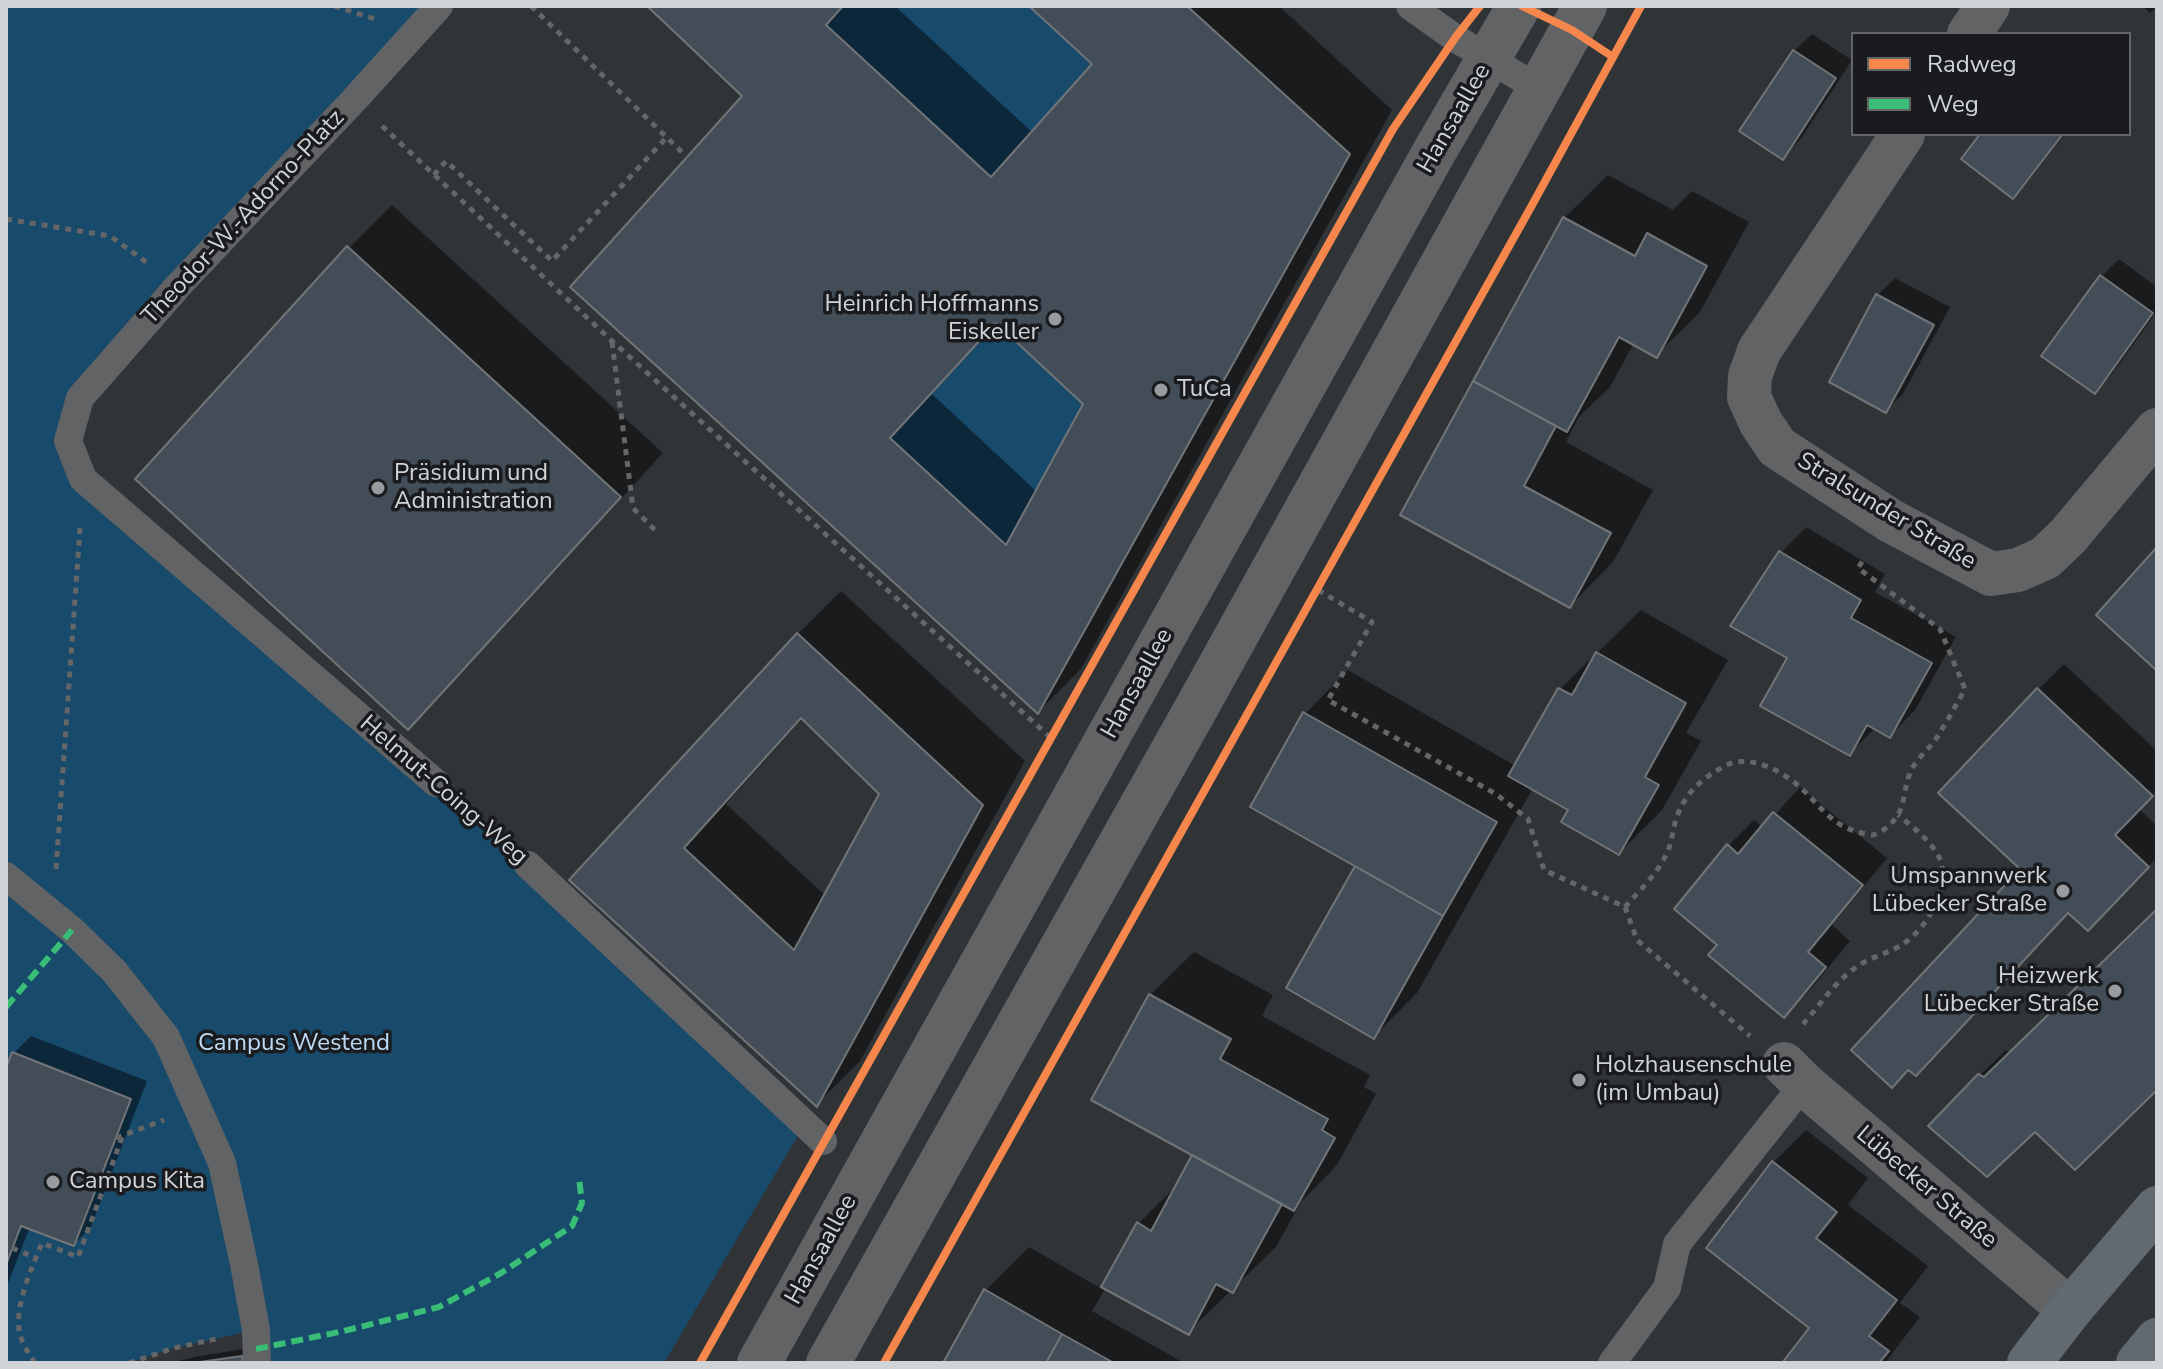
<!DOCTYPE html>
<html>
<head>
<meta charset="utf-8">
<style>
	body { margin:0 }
	#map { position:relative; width:2163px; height:1369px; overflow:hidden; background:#313437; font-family:"Nunito Sans",sans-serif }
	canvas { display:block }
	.frame { position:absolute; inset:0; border:8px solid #d1d4d7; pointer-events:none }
	.legend { position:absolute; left:1851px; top:32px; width:280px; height:104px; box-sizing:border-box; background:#191b1e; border:2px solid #636568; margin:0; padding:10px 14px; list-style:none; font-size:24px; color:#d1d4d7 }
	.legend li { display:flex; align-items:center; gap:16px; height:40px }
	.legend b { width:40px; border:2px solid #636568 }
</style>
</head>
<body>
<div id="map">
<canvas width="2163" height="1369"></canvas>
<div class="frame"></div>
<ul class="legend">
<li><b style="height:10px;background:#f5874c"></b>Radweg</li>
<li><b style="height:10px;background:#3abd76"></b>Weg</li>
</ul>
</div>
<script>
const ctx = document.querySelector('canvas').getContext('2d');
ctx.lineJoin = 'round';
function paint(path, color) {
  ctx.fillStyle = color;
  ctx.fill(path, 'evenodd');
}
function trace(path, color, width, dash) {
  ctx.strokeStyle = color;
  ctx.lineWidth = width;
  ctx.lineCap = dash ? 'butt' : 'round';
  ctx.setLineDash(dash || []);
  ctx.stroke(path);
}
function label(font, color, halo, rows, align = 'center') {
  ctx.font = font + ' "Nunito Sans",sans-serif';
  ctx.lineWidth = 7;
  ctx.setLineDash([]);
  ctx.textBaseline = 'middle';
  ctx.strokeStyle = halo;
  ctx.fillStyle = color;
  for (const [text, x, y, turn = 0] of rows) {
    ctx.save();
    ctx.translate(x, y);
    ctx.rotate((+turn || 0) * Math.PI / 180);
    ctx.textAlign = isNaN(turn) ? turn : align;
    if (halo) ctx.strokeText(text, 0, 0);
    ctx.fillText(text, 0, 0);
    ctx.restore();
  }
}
const green = new Path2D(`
	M 6,6 L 439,6 L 80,398 L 83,479 L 436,783 L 528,865 L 807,1126 L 797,1137 L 664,1363 L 257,1363 L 255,1330 L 174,1348 L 129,1363 L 6,1363 Z
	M 843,6 L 1029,6 L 1092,64 L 991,177 L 826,25 Z
	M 996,323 L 1083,404 L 1006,545 L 890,438 Z`);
const shadow = new Path2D(`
	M 650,6 L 895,6 L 1033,133 L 1095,64 L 1032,6 L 1279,6 L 1392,110 L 1081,669 L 1038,712 L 572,287 L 745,96 ZM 998,322 L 1085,404 L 1037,492 L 932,394 Z
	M 2143,6 L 2157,6 L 2150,13 Z
	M 1812,34 L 1852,60 L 1800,140 L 1783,157 L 1794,51 Z
	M 1983,134 L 2065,134 L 2030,179 L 2013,196 Z
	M 1608,175 L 1673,210 L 1692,191 L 1749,222 L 1700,312 L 1656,355 L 1634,343 L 1610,387 L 1579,417 L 1566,442 L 1653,490 L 1613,562 L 1570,606 L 1403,514 L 1564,218 Z
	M 392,205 L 663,453 L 451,684 L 408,727 L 349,248 Z
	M 2119,259 L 2157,287 L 2157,311 L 2112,374 L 2094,392 L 2102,276 Z
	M 1895,278 L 1950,307 L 1903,394 L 1885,411 L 1878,295 Z
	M 1806,527 L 1885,574 L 1875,592 L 1956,637 L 1915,710 L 1890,736 L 1876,727 L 1849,754 L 1790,657 L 1781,553 Z
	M 841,591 L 1025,761 L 860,1061 L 817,1104 L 572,880 L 798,634 ZM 803,718 L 882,794 L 826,896 L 726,804 Z
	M 1641,610 L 1728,660 L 1686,733 L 1701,741 L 1662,810 L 1619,853 L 1570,809 L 1533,788 L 1417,993 L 1374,1036 L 1358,865 L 1305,714 L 1348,670 L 1516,766 L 1560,689 Z
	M 2064,664 L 2157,751 L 2157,790 L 2139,809 L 2157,826 L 2157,857 L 2114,903 L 2022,869 L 2038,690 Z
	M 1800,787 L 1887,858 L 1832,925 L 1850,941 L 1810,990 L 1784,1016 L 1719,944 L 1728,846 L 1754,820 L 1763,828 Z
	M 2157,911 L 2157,1087 L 2035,1129 L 1980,1075 L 2006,1050 L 2011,1053 Z
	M 1194,952 L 1273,995 L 1262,1016 L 1370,1075 L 1364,1087 L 1376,1094 L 1337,1165 L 1301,1202 L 1276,1247 L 1188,1332 L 1106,1287 L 1092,1311 L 1184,1363 L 945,1363 L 985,1291 L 1029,1247 L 1102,1289 L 1138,1224 L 1179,1183 L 1194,1154 L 1150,995 Z
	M 31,1036 L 147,1081 L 91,1227 L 74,1244 L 30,1227 L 6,1288 L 6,1073 L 14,1053 Z
	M 1806,1130 L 1868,1178 L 1848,1205 L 1928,1266 L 1900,1303 L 1920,1317 L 1885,1363 L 1784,1363 L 1812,1327 L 1773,1163 Z
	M 250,1348 L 252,1363 L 170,1363 L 199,1356 Z`);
const building = new Path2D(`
	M 647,6 L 843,6 L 826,25 L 991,177 L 1092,64 L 1029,6 L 1187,6 L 1350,154 L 1038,714 L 570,287 L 742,96 ZM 996,323 L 1083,404 L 1006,545 L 890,438 Z
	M 1793,50 L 1836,78 L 1783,160 L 1739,131 Z
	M 1980,134 L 2063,134 L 2013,199 L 1961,159 Z
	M 1563,217 L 1635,256 L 1647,233 L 1707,266 L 1657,358 L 1619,337 L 1567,432 L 1473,381 Z
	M 347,246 L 621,497 L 408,730 L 135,479 Z
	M 2100,275 L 2153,313 L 2095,394 L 2041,356 Z
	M 1876,294 L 1934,325 L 1886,413 L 1829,382 Z
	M 1473,381 L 1556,426 L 1524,486 L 1611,533 L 1570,608 L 1400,515 Z
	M 2157,547 L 2157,671 L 2096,615 Z
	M 1779,551 L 1861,600 L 1851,618 L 1932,663 L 1890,738 L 1867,725 L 1850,756 L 1760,706 L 1787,658 L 1730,626 Z
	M 797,633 L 983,805 L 817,1107 L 569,880 ZM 801,718 L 879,794 L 794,950 L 684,848 Z
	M 1596,652 L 1686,703 L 1645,777 L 1659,785 L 1619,855 L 1561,822 L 1568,810 L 1508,776 L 1558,688 L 1572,695 Z
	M 2037,688 L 2153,796 L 2115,835 L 2149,867 L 2088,931 L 2068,913 L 1916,1076 L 1908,1070 L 1892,1088 L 1851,1050 L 2020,869 L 1938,793 Z
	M 1303,712 L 1497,822 L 1443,916 L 1250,807 Z
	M 1773,812 L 1863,885 L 1808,952 L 1826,967 L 1784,1018 L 1708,955 L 1717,945 L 1674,909 L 1727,844 L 1738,854 Z
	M 1355,866 L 1443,916 L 1374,1039 L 1286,988 Z
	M 2157,909 L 2157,1090 L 2075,1170 L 2035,1132 L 1987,1177 L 1928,1126 L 1978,1074 L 1984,1077 Z
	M 1149,994 L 1231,1039 L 1220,1059 L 1328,1119 L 1322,1130 L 1335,1138 L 1294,1211 L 1091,1100 Z
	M 12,1052 L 131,1099 L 74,1246 L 21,1226 L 6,1265 L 6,1068 Z
	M 1192,1155 L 1282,1204 L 1233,1293 L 1216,1284 L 1189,1335 L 1101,1287 L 1137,1222 L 1151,1231 Z
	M 1772,1161 L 1837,1212 L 1816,1238 L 1897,1300 L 1869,1336 L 1889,1351 L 1879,1363 L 1782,1363 L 1809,1328 L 1706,1248 Z
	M 984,1289 L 1062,1334 L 1046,1363 L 943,1363 Z
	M 1062,1334 L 1114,1363 L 1046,1363 Z
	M 242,1356 L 243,1363 L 193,1363 Z`);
const path = new Path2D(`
	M 334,6 L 378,20
	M 531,6 L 687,157
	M 382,126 L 612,341 L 1051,738
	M 434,175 L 446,161 L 552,261 L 667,137
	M 6,219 L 110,236 L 149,264
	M 612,342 L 633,508 L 655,530
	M 1318,590 L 1372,622 L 1328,700 L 1496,794 L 1528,819 L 1544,870 L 1625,907 L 1637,940 L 1750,1036
	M 464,807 L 501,841
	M 56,869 L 80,528
	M 1625,907 C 1639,891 1657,874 1666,855 C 1672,844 1672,831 1676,820 C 1683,795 1701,779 1723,767 C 1746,753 1776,768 1795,783 C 1819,802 1829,826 1862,833 C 1865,834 1870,835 1873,835 C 1883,832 1892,824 1897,816 C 1905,804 1904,789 1909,776 C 1913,762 1925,753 1934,742 C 1945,725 1955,707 1965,689 L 1940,629 L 1858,568 L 1864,559
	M 1803,1024 C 1820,1005 1836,980 1858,966 C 1873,955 1893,953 1907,941 C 1928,925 1947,892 1942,866 C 1939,847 1912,826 1898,815
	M 116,1138 L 164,1120
	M 12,1248 L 36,1258
	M 35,1363 C 29,1354 23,1345 20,1335 C 13,1309 32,1267 42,1243 L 78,1257 L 123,1135
	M 129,1363 L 174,1348 L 221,1338`);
const lane = new Path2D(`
	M 1410,6 L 1455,38 L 1539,89
	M 436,783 L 83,479 L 68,441 L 80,398 L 178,286 L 354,100 L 439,6
	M 528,865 L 823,1141
	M 6,876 L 72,930 L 114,971 L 166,1037 L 222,1163 L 244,1264 L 256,1330 L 257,1363
	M 1612,1363 L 1667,1288 L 1677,1244 L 1804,1084`);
const street = new Path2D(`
	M 1969,34 L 1988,6
	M 1903,134 L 1759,351 L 1750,376 L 1749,397 L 1761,423 L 1777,447 L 1891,521 L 1991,574 L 2018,570 L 2045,558 L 2068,536 L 2157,430
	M 1784,1064 L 1804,1084 L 2070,1310`);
const secondary = new Path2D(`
	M 759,1363 L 1433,154 L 1519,6
	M 828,1363 L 1198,705 L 1585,6`);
const primary = new Path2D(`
	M 2029,1363 L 2070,1310 L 2157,1208
	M 2138,1363 L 2157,1340`);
const quiet = new Path2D(`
	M 6,1007 L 72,930
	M 256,1349 L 344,1331 L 439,1307 L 501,1273 L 572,1226 L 582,1203 L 579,1178`);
const cycleway = new Path2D(`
	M 1522,6 L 1572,30 L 1613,57
	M 700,1363 L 1393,129 L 1455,38 L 1480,6
	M 884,1363 L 1531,207 L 1641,6`);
const markers = [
	[1055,319,8,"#999c9f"],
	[1161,390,8,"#999c9f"],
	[378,488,8,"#999c9f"],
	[2063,891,8,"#999c9f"],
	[2115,991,8,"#999c9f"],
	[1579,1080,8,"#999c9f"],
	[53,1182,8,"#999c9f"]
];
const streetNames = [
	["Hansaallee",1455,119,-60],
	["Theodor-W.-Adorno-Platz",244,218,-47],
	["Stralsunder Straße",1886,512,31],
	["Hansaallee",1138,684,-61],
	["Helmut-Coing-Weg",443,791,41],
	["Lübecker Straße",1926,1188,40],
	["Hansaallee",822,1250,-61]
];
const poiNames = [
	["Heinrich Hoffmanns",1039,305,"right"],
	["Eiskeller",1039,333,"right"],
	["TuCa",1177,390],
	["Präsidium und",394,474],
	["Administration",394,502],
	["Umspannwerk",2047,877,"right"],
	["Lübecker Straße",2047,905,"right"],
	["Heizwerk",2099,977,"right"],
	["Lübecker Straße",2099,1005,"right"],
	["Holzhausenschule",1595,1066],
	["(im Umbau)",1595,1094],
	["Campus Kita",69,1182]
];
const parkNames = [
	["Campus Westend",294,1044]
];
paint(green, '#184a6c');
paint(shadow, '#0007');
paint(building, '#424d57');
trace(building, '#727577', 2);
trace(path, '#656668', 5, [6, 6]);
trace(lane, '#616365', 28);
trace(street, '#616365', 44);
trace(secondary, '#616365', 44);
trace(primary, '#626a71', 44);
trace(quiet, '#3abd76', 6, [12, 6]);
trace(cycleway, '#f5874c', 8);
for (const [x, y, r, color] of markers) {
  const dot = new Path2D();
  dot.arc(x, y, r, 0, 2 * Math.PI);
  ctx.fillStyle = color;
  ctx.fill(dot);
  trace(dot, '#191b1e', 3);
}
label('24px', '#d1d4d7', '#191b1e', streetNames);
label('24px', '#d1d4d7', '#191b1e', poiNames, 'left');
label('24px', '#bcdaf4', '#191b1e', parkNames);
</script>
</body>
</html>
